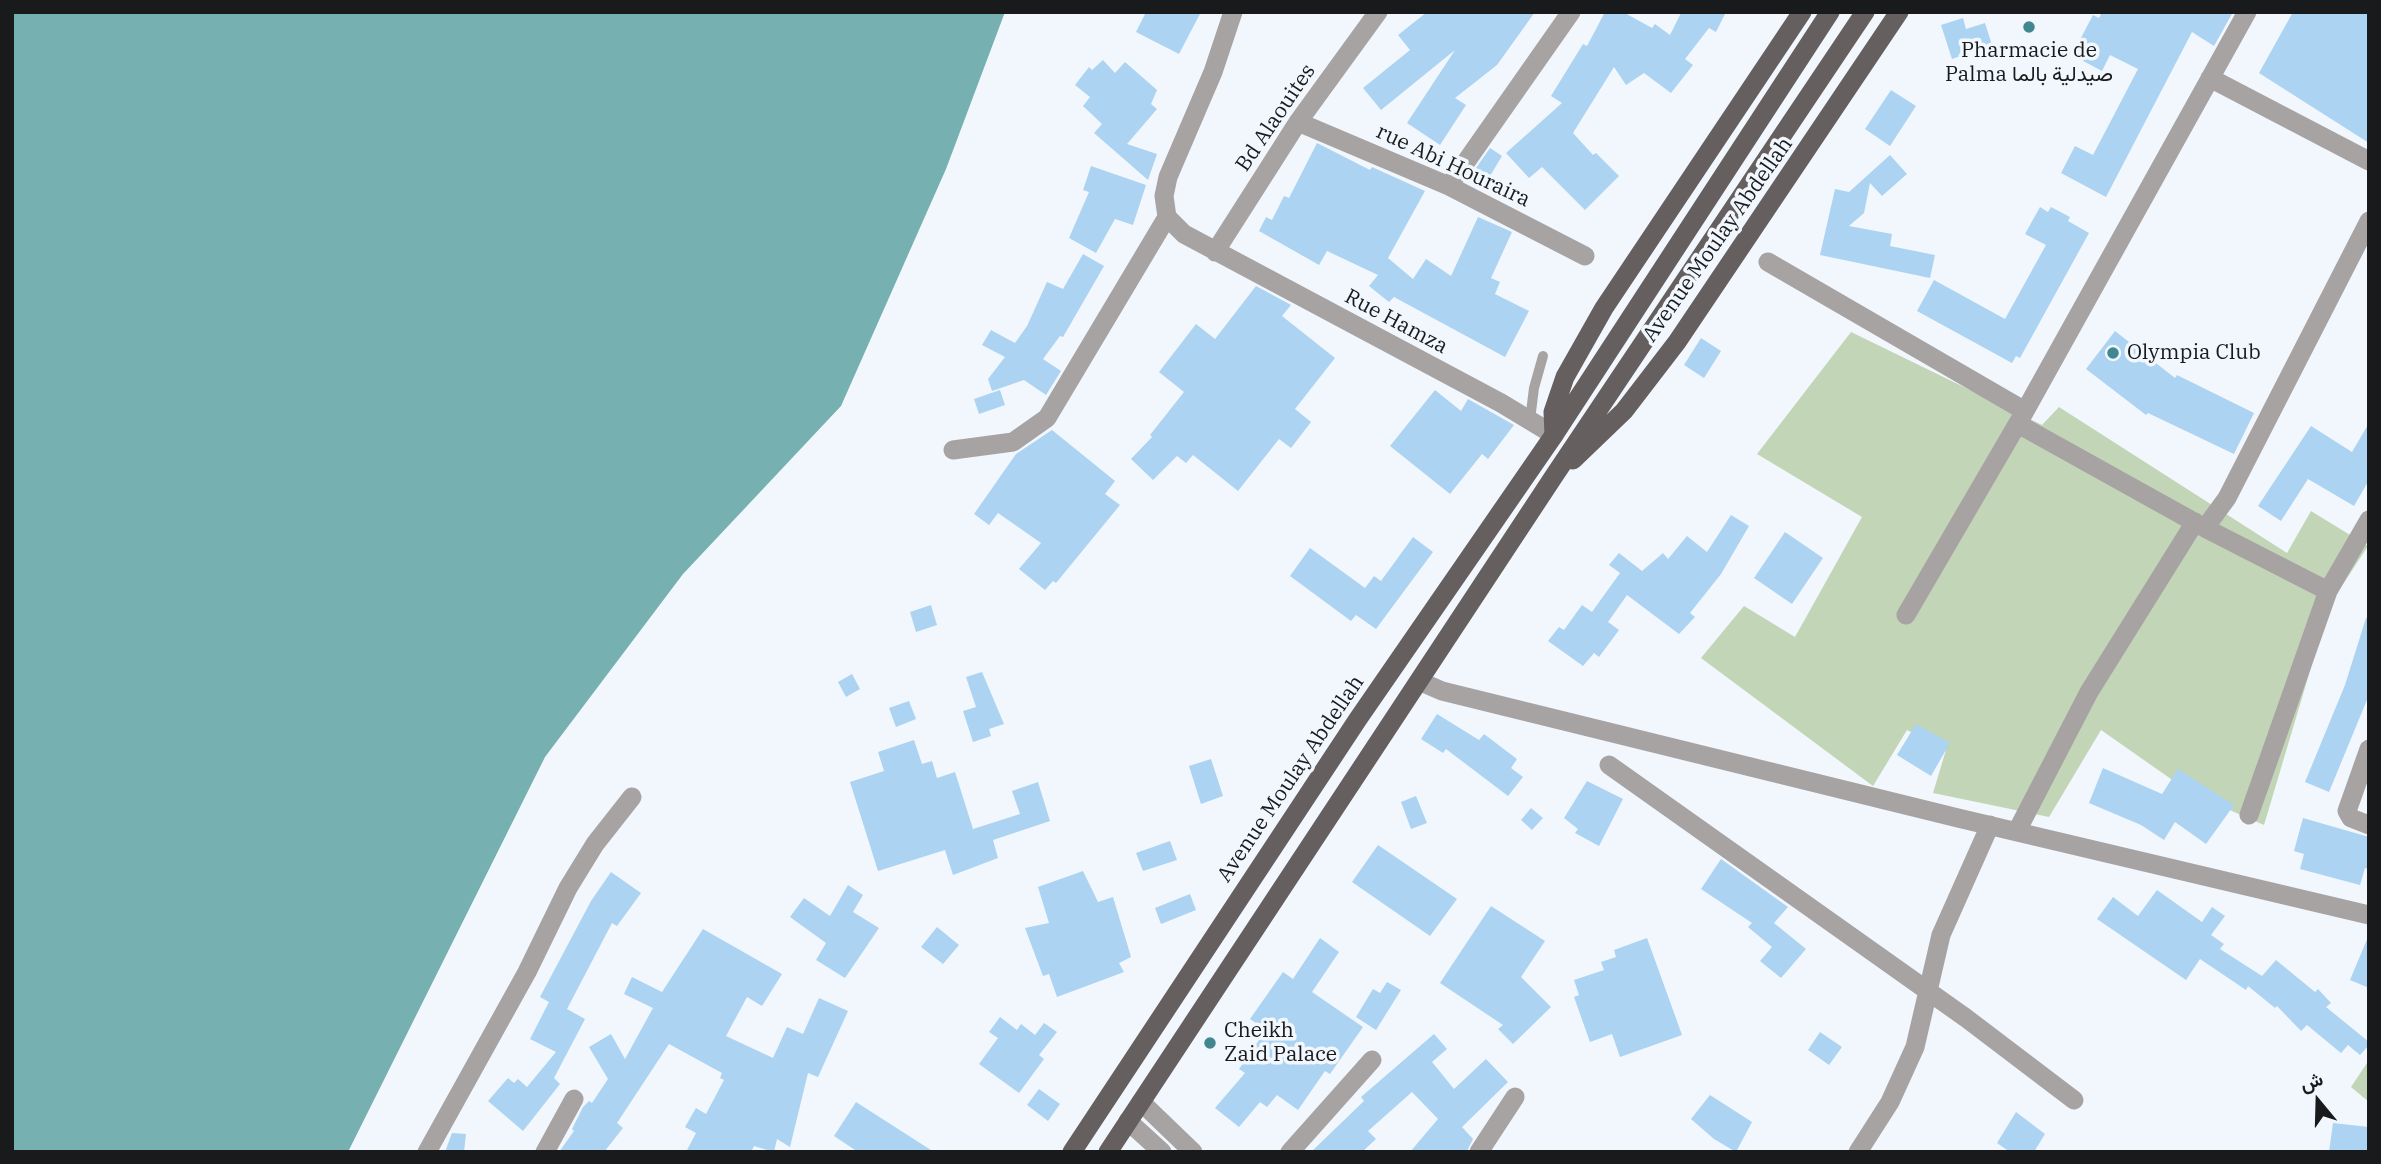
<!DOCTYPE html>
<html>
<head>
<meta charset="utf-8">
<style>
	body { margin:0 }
	#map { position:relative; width:2381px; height:1164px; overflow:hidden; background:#f1f7fd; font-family:"IBM Plex Serif",Vazirmatn,serif }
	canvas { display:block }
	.frame { position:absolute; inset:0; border:14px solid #181a1c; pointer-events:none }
	.north { position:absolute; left:2283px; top:1066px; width:70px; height:70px; -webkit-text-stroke:5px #f1f7fd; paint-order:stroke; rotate:341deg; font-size:19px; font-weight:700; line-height:28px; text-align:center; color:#181a1c }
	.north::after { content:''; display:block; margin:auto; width:24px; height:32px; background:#181a1c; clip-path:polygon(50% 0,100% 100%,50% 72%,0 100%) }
</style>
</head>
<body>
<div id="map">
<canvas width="2381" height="1164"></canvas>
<div class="frame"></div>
<div class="north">ش</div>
</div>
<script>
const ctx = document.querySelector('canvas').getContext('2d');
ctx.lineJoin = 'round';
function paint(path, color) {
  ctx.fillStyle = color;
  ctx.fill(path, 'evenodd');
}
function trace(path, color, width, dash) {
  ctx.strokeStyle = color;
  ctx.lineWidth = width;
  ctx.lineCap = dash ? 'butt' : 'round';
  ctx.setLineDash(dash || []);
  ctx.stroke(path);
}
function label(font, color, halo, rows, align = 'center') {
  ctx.font = font + ' "IBM Plex Serif",Vazirmatn,serif';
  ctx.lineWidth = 7;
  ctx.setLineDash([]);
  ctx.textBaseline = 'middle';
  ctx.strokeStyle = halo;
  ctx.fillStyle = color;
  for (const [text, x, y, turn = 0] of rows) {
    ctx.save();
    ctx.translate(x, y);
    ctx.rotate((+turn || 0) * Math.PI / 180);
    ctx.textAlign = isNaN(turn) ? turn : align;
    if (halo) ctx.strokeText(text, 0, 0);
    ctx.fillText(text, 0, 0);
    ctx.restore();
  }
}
const green = new Path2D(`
	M 1851,332 L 2042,425 L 2059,407 L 2287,553 L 2311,511 L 2368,546 L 2330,604 L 2264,825 L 2191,793 L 2101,730 L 2049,817 L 1933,793 L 1946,750 L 1907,730 L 1873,786 L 1701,658 L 1744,606 L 1795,637 L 1862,517 L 1757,454 Z
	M 2369,1060 L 2369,1102 L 2351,1087 Z`);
const water = new Path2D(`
	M 12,12 L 1005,12 L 946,169 L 841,406 L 683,574 L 545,757 L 348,1152 L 12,1152 Z`);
const building = new Path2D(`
	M 1146,12 L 1201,12 L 1179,54 L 1136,32 Z
	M 1427,12 L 1535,12 L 1497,65 L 1455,98 L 1466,105 L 1440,145 L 1407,123 L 1455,50 L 1381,110 L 1363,88 L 1410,50 L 1398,35 Z
	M 1605,12 L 1623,12 L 1652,28 L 1655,24 L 1670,35 L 1681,13 L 1679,12 L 1726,12 L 1716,32 L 1709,28 L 1685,59 L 1693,65 L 1671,93 L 1644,73 L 1626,85 L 1614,67 L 1573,133 L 1593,155 L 1596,153 L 1619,176 L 1585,210 L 1542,167 L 1529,178 L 1506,153 L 1562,103 L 1551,96 L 1583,44 L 1587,46 Z
	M 2102,12 L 2233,12 L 2214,46 L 2192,32 L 2106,197 L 2061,173 L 2075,146 L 2093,155 L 2138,69 L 2110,55 L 2102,71 L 2072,55 L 2093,15 L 2099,18 Z
	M 2293,12 L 2369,12 L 2369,143 L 2259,73 Z
	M 1963,18 L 1966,29 L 1985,23 L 1992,45 L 1952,59 L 1941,25 Z
	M 1103,60 L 1115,73 L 1125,62 L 1157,90 L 1151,104 L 1157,109 L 1127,144 L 1157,154 L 1148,180 L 1094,133 L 1102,124 L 1083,106 L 1090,97 L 1075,85 L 1089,67 L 1092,70 Z
	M 1891,90 L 1916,106 L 1890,146 L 1865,129 Z
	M 1317,143 L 1370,170 L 1372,167 L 1425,191 L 1388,258 L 1413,279 L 1426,259 L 1451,276 L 1478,217 L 1512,232 L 1491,278 L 1500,282 L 1495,294 L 1529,311 L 1505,357 L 1394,297 L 1389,302 L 1369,286 L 1378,275 L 1327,251 L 1319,265 L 1259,231 L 1266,217 L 1272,220 L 1284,196 L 1289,198 Z
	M 1490,148 L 1502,156 L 1490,176 L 1476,168 Z
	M 1890,155 L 1907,174 L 1882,196 L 1870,183 L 1864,213 L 1849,226 L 1892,234 L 1890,246 L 1935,255 L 1930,278 L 1820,255 L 1835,189 L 1849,192 Z
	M 1091,166 L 1146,185 L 1133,225 L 1115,219 L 1096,253 L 1069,238 L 1089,192 L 1083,190 Z
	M 2040,207 L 2048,212 L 2051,207 L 2070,217 L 2068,221 L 2089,233 L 2020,358 L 2016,356 L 2012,363 L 1917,311 L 1934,280 L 2005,319 L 2046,245 L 2025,234 Z
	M 1083,254 L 1104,266 L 1063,337 L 1060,336 L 1043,359 L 1061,371 L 1046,395 L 1024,380 L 992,391 L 988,379 L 1005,357 L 982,345 L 991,330 L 1015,343 L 1027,326 L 1047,282 L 1063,289 Z
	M 1256,286 L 1291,305 L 1282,316 L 1335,358 L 1295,409 L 1311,422 L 1291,448 L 1279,439 L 1238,491 L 1193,455 L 1186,463 L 1177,456 L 1153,480 L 1131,459 L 1152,437 L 1150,435 L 1184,392 L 1159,372 L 1196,324 L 1215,339 Z
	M 2115,331 L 2175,378 L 2177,375 L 2254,413 L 2234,454 L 2148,413 L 2146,415 L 2086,369 Z
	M 1701,338 L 1721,351 L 1704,378 L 1684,365 Z
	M 1000,390 L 1005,405 L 979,414 L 974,399 Z
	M 1435,390 L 1461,411 L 1468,399 L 1514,425 L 1488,459 L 1482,454 L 1450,494 L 1390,446 Z
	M 2369,423 L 2369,480 L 2354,506 L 2308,479 L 2281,521 L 2258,506 L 2311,426 L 2352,452 Z
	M 1052,430 L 1115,481 L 1105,494 L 1120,505 L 1056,583 L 1053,581 L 1045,590 L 1019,569 L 1041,543 L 998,513 L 989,525 L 974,514 L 1016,454 Z
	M 1731,515 L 1749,526 L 1721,574 L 1690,613 L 1695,617 L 1679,634 L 1627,595 L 1608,622 L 1619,630 L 1599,657 L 1594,653 L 1583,666 L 1548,641 L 1559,627 L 1564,630 L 1582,605 L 1592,612 L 1620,573 L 1609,565 L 1619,553 L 1642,571 L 1663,553 L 1668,559 L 1687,536 L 1707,552 Z
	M 1785,532 L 1823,558 L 1792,604 L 1754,578 Z
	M 1413,537 L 1433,552 L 1376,629 L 1356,615 L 1351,621 L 1290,576 L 1310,548 L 1365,588 L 1374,576 L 1381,581 Z
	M 931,605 L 937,625 L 916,632 L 910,612 Z
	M 2366,618 L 2369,619 L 2369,695 L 2329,792 L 2305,782 L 2345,685 Z
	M 982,672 L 1004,724 L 989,729 L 991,736 L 973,742 L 963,711 L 976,707 L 966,677 Z
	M 852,674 L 860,689 L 846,697 L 838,682 Z
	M 909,701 L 916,719 L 896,727 L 889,708 Z
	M 1437,714 L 1479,740 L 1484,734 L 1517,759 L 1511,768 L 1523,777 L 1508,796 L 1446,749 L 1443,753 L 1421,739 Z
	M 1916,724 L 1950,743 L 1931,776 L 1897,755 Z
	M 914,740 L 922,764 L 932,761 L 937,778 L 955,772 L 973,829 L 1020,814 L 1012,791 L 1038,782 L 1050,821 L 993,840 L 998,858 L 953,875 L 945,850 L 878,871 L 850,782 L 884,771 L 878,752 Z
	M 1211,759 L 1223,796 L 1201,804 L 1189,766 Z
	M 2103,768 L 2162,794 L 2178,769 L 2234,805 L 2206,844 L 2175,822 L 2164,840 L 2141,825 L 2089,803 Z
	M 1587,781 L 1623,799 L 1599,846 L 1575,833 L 1578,829 L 1564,818 Z
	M 1416,796 L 1427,823 L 1411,829 L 1401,802 Z
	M 1531,808 L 1543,818 L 1532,830 L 1521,820 Z
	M 2303,818 L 2369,837 L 2369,869 L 2365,868 L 2360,885 L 2300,869 L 2304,854 L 2294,851 Z
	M 1170,841 L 1177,860 L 1143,871 L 1136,853 Z
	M 1378,845 L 1457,899 L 1430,936 L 1352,882 Z
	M 1721,859 L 1788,907 L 1774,923 L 1806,949 L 1781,978 L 1760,961 L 1772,947 L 1748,927 L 1752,923 L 1701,889 Z
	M 1083,871 L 1098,902 L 1113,897 L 1131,957 L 1119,963 L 1124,972 L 1057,997 L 1049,974 L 1043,976 L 1025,928 L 1049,923 L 1038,887 Z
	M 611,872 L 641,893 L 617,926 L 612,923 L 567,1009 L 585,1019 L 554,1078 L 560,1084 L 523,1131 L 488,1101 L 508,1078 L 514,1083 L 518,1079 L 527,1087 L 556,1052 L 530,1039 L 549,1002 L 540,997 L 591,901 Z
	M 848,885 L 863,895 L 853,912 L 879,928 L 845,978 L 816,960 L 826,943 L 790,917 L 804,898 L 830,916 Z
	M 2157,890 L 2202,922 L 2212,907 L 2225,916 L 2211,935 L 2224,944 L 2220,949 L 2262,976 L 2276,960 L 2315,992 L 2318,989 L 2331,1003 L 2326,1007 L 2369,1042 L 2369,1045 L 2360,1055 L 2348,1045 L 2341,1053 L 2307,1025 L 2301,1031 L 2277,1006 L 2275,1008 L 2248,986 L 2246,990 L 2200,959 L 2186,980 L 2097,919 L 2113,897 L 2138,916 Z
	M 1190,894 L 1196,910 L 1161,924 L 1155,908 Z
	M 1491,906 L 1545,941 L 1521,977 L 1551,1007 L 1513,1044 L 1498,1029 L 1503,1025 L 1440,983 Z
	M 937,927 L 959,945 L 943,964 L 921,947 Z
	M 703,929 L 782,974 L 762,1006 L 747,997 L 726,1036 L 773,1058 L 787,1027 L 803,1034 L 819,998 L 848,1011 L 818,1077 L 808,1073 L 790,1147 L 777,1139 L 774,1152 L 754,1146 L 751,1152 L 686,1152 L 696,1133 L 685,1127 L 696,1108 L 706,1114 L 724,1080 L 720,1078 L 722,1073 L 669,1044 L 617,1123 L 623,1128 L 604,1152 L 559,1152 L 574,1131 L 572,1129 L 583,1107 L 589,1101 L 592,1103 L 608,1079 L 589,1047 L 611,1034 L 625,1059 L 653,1008 L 624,994 L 632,977 L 662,992 Z
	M 2368,937 L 2369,937 L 2369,988 L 2350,980 Z
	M 1320,938 L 1339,952 L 1312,992 L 1363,1027 L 1330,1074 L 1325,1071 L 1298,1110 L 1277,1095 L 1267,1107 L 1260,1102 L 1239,1127 L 1215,1108 L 1245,1073 L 1239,1069 L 1266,1030 L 1250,1019 L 1283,972 L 1293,979 Z
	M 1647,938 L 1682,1035 L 1620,1057 L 1612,1034 L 1590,1042 L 1574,997 L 1579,995 L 1574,980 L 1604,970 L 1601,962 L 1616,957 L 1614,950 Z
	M 1387,982 L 1401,990 L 1376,1030 L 1356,1017 L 1373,989 L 1380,993 Z
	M 1000,1017 L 1017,1030 L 1021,1024 L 1035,1035 L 1044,1023 L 1057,1032 L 1039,1055 L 1044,1059 L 1019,1093 L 979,1064 L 998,1038 L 989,1032 Z
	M 1820,1032 L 1842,1047 L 1829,1065 L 1808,1050 Z
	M 1434,1034 L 1447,1049 L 1432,1062 L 1454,1089 L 1486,1059 L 1508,1082 L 1462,1127 L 1473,1139 L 1467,1151 L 1410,1152 L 1438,1119 L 1412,1092 L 1368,1131 L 1376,1139 L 1362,1152 L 1311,1152 L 1364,1101 L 1361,1097 Z
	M 1039,1089 L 1060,1104 L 1048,1121 L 1027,1105 Z
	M 1710,1095 L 1752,1122 L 1736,1152 L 1714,1139 L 1691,1119 Z
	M 856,1102 L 934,1152 L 858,1152 L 834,1136 Z
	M 2016,1112 L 2045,1134 L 2034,1152 L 2010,1152 L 1997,1143 Z
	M 2333,1123 L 2369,1127 L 2369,1152 L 2329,1152 Z
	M 452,1133 L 466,1134 L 464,1152 L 445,1152 Z`);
const service = new Path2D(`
	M 1530,420 L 1534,388 L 1543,356`);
const minor = new Path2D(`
	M 1233,12 L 1213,72 L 1168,177 L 1164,196 L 1167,217 L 1184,234 L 1501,403 L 1554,435
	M 2210,78 L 2369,161
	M 1298,122 L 1449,186 L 1585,256
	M 1449,186 L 1571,12
	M 1215,252 L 1298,122 L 1378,12
	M 1768,262 L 2025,411 L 1906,615
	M 2025,411 L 2247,12
	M 2018,424 L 2205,528 L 2227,498 L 2369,221
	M 953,450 L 1013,442 L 1047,418 L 1167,217
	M 2205,528 L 2328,591
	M 1419,681 L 1442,691 L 1958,818 L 2369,915
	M 2369,749 L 2347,811 L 2351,818 L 2369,825
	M 1609,765 L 1966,1018 L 2074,1100
	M 2249,815 L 2328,591 L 2369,520
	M 2017,831 L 2089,692 L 2195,522
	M 1141,1102 L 1193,1152
	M 1128,1121 L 1162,1152
	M 427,1152 L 527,972 L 568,888 L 595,844 L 632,797
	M 545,1152 L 574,1099
	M 1290,1152 L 1372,1060
	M 1479,1152 L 1515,1097
	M 1858,1152 L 1890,1102 L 1915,1047 L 1941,935 L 1990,825`);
const primary = new Path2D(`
	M 1554,435 L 1553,412 L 1565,377 L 1604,308 L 1802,12
	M 1573,460 L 1624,411 L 1677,342 L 1899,12
	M 1072,1152 L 1358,719 L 1554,435 L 1830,12
	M 1108,1152 L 1554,476 L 1865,12`);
const markers = [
	[2029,27,7,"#408791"],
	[2113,353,7,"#408791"],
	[1210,1043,7,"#408791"]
];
const poiNames = [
	["Pharmacie de",2029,51,"center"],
	["Palma صيدلية بالما",2029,75,"center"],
	["Olympia Club",2127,353],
	["Cheikh",1224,1031],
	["Zaid Palace",1224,1055]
];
const streetNames = [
	["Bd Alaouites",1276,118,-56],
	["rue Abi Houraira",1453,166,25],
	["Avenue Moulay Abdellah",1718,240,-55],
	["Rue Hamza",1396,322,28],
	["Avenue Moulay Abdellah",1291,779,-56]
];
paint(green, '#c2d5b7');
paint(water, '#77b0b0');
paint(building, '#acd3f2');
trace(service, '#a7a3a3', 10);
trace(minor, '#a7a3a3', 19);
trace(primary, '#665f5f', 19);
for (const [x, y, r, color] of markers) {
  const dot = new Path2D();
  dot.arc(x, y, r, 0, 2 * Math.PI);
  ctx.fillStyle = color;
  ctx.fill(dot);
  trace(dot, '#f1f7fd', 2.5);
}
label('21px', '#181a1c', '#f1f7fd', poiNames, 'left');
label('21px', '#181a1c', '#f1f7fd', streetNames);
</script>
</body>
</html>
